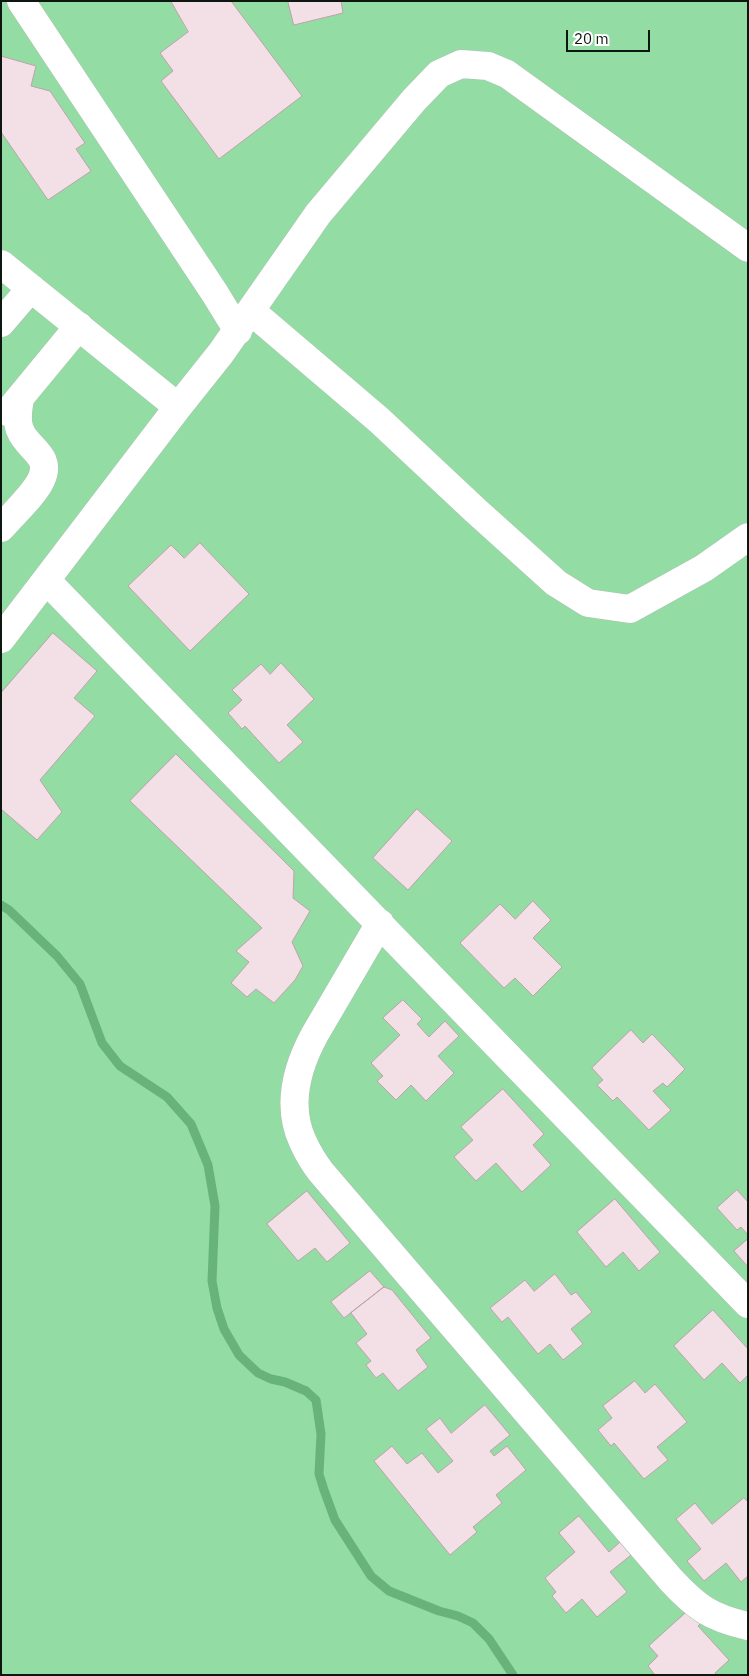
<!DOCTYPE html>
<html>
<head>
<meta charset="utf-8">
<style>
	body { margin:0 }
	#map { position:relative; width:749px; height:1676px; overflow:hidden; background:#f5fef6; font-family:"IBM Plex Sans",sans-serif }
	canvas { display:block }
	.frame { position:absolute; inset:0; border:2px solid #0e1610; pointer-events:none }
	.scale { position:absolute; left:566px; top:30px; width:84px; height:22px; box-sizing:border-box; border:2px solid #0e1610; border-top:0; padding-left:6px; font-size:15px; line-height:18px; white-space:nowrap; color:#0e1610; -webkit-text-stroke:4px #fff; paint-order:stroke }
</style>
</head>
<body>
<div id="map">
<canvas width="749" height="1676"></canvas>
<div class="frame"></div>
<div class="scale">20 m</div>
</div>
<script>
const ctx = document.querySelector('canvas').getContext('2d');
ctx.lineJoin = 'round';
function paint(path, color) {
  ctx.fillStyle = color;
  ctx.fill(path, 'evenodd');
}
function trace(path, color, width, dash) {
  ctx.strokeStyle = color;
  ctx.lineWidth = width;
  ctx.lineCap = dash ? 'butt' : 'round';
  ctx.setLineDash(dash || []);
  ctx.stroke(path);
}
const green = new Path2D(`
	M 1,1 L 748,1 L 748,1675 L 1,1675 Z`);
const stream = new Path2D(`
	M 1,905 L 9,910 L 57,956 L 80,984 L 102,1043 L 120,1066 L 167,1097 L 191,1124 L 208,1165 L 215,1206 L 212,1281 L 217,1308 L 224,1329 L 239,1355 L 258,1373 L 271,1379 L 285,1382 L 306,1391 L 316,1400 L 321,1434 L 319,1474 L 324,1490 L 335,1520 L 371,1576 L 389,1591 L 439,1611 L 458,1616 L 473,1623 L 489,1639 L 513,1675`);
const building = new Path2D(`
	M 171,1 L 231,1 L 302,96 L 219,159 L 161,81 L 173,71 L 160,53 L 188,32 Z
	M 288,1 L 341,1 L 343,13 L 294,25 Z
	M 1,56 L 36,66 L 31,86 L 50,91 L 85,143 L 76,149 L 91,171 L 48,200 L 1,132 Z
	M 200,543 L 249,594 L 190,651 L 128,586 L 171,545 L 184,558 Z
	M 53,633 L 97,671 L 74,698 L 95,716 L 40,780 L 62,812 L 37,840 L 1,809 L 1,693 Z
	M 281,663 L 314,699 L 287,725 L 303,742 L 279,763 L 245,726 L 242,729 L 228,713 L 242,700 L 232,690 L 261,664 L 270,674 Z
	M 176,754 L 294,871 L 293,898 L 310,911 L 292,942 L 303,966 L 295,980 L 274,1003 L 256,989 L 247,997 L 231,983 L 249,962 L 236,951 L 262,928 L 130,801 Z
	M 417,809 L 452,841 L 408,890 L 373,858 Z
	M 533,901 L 551,920 L 533,938 L 562,967 L 533,996 L 515,978 L 504,988 L 460,943 L 500,904 L 515,919 Z
	M 403,1000 L 422,1019 L 417,1024 L 429,1037 L 445,1021 L 459,1036 L 438,1056 L 454,1073 L 426,1101 L 411,1085 L 396,1100 L 377,1081 L 383,1076 L 371,1063 L 400,1035 L 383,1018 Z
	M 631,1030 L 643,1043 L 652,1034 L 685,1069 L 667,1087 L 663,1083 L 653,1091 L 671,1110 L 649,1130 L 617,1097 L 613,1101 L 597,1085 L 603,1080 L 592,1068 Z
	M 503,1089 L 544,1134 L 533,1145 L 551,1165 L 522,1192 L 496,1163 L 476,1181 L 454,1157 L 473,1140 L 461,1127 Z
	M 737,1190 L 748,1202 L 748,1235 L 741,1227 L 737,1230 L 717,1208 Z
	M 307,1191 L 350,1243 L 327,1262 L 315,1248 L 298,1261 L 267,1224 Z
	M 615,1199 L 660,1252 L 639,1271 L 623,1252 L 606,1267 L 577,1232 Z
	M 748,1239 L 748,1267 L 734,1251 Z
	M 370,1271 L 384,1287 L 344,1318 L 331,1302 Z
	M 555,1274 L 571,1295 L 576,1292 L 592,1312 L 571,1329 L 583,1344 L 563,1360 L 550,1344 L 538,1354 L 508,1317 L 502,1322 L 490,1308 L 525,1280 L 534,1291 Z
	M 384,1287 L 392,1290 L 431,1338 L 416,1350 L 428,1367 L 398,1391 L 383,1373 L 376,1378 L 366,1365 L 371,1361 L 356,1343 L 367,1334 L 351,1313 Z
	M 713,1310 L 748,1349 L 748,1375 L 740,1383 L 722,1363 L 704,1380 L 674,1346 Z
	M 635,1381 L 645,1393 L 655,1384 L 687,1422 L 657,1447 L 668,1460 L 644,1479 L 614,1443 L 611,1446 L 598,1430 L 612,1418 L 603,1406 Z
	M 485,1405 L 510,1435 L 490,1451 L 494,1456 L 507,1446 L 526,1470 L 496,1495 L 502,1503 L 473,1527 L 477,1532 L 450,1555 L 374,1461 L 392,1446 L 407,1464 L 422,1453 L 438,1473 L 453,1461 L 426,1429 L 440,1418 L 451,1433 Z
	M 744,1498 L 748,1502 L 748,1576 L 741,1582 L 726,1563 L 704,1581 L 687,1561 L 701,1549 L 676,1519 L 695,1503 L 712,1524 Z
	M 579,1516 L 609,1552 L 620,1542 L 631,1555 L 610,1572 L 627,1592 L 597,1617 L 582,1599 L 566,1613 L 552,1596 L 556,1592 L 545,1578 L 575,1552 L 559,1533 Z
	M 690,1609 L 702,1622 L 698,1626 L 729,1660 L 715,1673 L 716,1675 L 655,1675 L 648,1666 L 658,1656 L 649,1646 Z`);
const minor = new Path2D(`
	M 21,1 L 214,292 L 238,331
	M 1,264 L 178,407
	M 251,311 L 379,420 L 475,510 L 556,583 L 588,603 L 630,609 L 704,568 L 748,537
	M 1,323 L 31,288
	M 8,412 L 79,326
	M 1,528 C 13,514 34,495 41,480 C 53,455 27,449 20,430 C 16,420 18,409 20,399
	M 47,581 L 748,1304
	M 1,639 L 178,407 L 221,353 L 318,214 L 414,100 L 439,74 L 461,64 L 488,66 L 507,74 L 748,248
	M 380,923 L 315,1034 C 297,1067 286,1106 303,1142 C 308,1153 314,1163 321,1172 L 671,1580 C 696,1607 711,1618 748,1626`);
paint(green, '#93dda4');
trace(stream, '#68b37a', 9);
paint(building, '#f3e0e6');
trace(building, '#bfa2ab', 1);
trace(minor, '#acc2b0', 29);
trace(minor, '#fff', 28);
</script>
</body>
</html>
